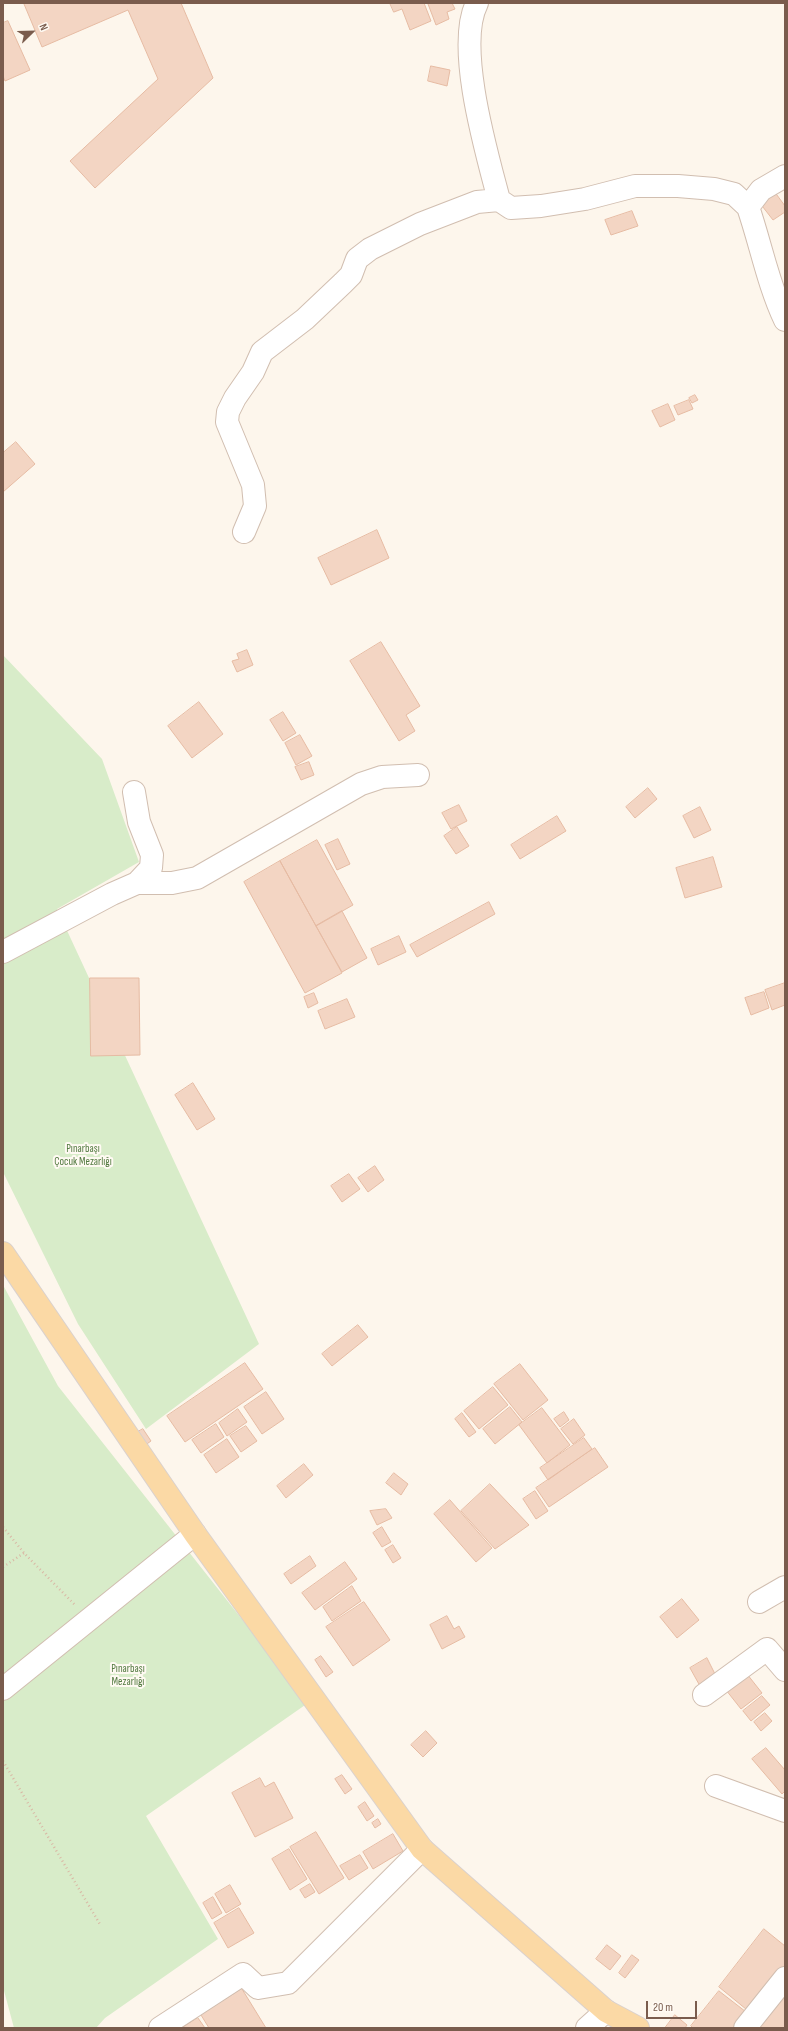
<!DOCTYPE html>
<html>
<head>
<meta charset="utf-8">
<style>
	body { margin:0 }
	#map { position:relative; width:788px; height:2031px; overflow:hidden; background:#fdf6ec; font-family:"Sofia Sans Condensed",sans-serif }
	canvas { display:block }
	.frame { position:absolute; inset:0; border:4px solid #7a5c4d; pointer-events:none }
	.north { position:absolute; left:12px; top:12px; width:40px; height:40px; -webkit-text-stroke:3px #fffaf3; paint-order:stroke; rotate:67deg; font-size:11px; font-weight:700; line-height:16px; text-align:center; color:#7a5c4d }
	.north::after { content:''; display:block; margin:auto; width:14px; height:18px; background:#7a5c4d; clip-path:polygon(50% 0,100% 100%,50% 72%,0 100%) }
	.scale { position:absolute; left:646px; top:2001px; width:51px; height:18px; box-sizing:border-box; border:2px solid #7a5c4d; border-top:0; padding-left:5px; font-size:12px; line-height:14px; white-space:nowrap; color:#7a5c4d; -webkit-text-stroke:3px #fffaf3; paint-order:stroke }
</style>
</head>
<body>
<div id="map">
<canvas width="788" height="2031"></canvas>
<div class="frame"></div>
<div class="north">N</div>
<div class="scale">20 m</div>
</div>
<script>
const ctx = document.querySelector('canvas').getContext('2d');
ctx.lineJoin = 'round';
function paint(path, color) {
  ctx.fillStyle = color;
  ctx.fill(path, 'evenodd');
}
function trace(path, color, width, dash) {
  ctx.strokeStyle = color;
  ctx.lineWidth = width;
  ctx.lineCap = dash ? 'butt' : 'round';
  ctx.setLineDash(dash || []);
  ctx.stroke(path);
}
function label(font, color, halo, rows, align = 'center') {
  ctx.font = font + ' "Sofia Sans Condensed",sans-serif';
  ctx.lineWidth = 4;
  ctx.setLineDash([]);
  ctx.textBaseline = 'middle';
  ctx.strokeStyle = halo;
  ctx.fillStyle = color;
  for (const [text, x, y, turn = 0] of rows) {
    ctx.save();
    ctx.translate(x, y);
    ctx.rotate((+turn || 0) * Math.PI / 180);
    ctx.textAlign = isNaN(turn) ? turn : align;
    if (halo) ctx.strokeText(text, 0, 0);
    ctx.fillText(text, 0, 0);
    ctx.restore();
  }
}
const green = new Path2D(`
	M 3,655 L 102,759 L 139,862 L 57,909 L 259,1344 L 146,1429 L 78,1324 L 3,1172 Z
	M 3,1285 L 58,1386 L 308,1703 L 146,1816 L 218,1939 L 105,2018 L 96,2028 L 14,2028 L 3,1987 Z`);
const building = new Path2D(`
	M 26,3 L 181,3 L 213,78 L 95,188 L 70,161 L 158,79 L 128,10 L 42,47 L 24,4 Z
	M 390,3 L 424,3 L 431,21 L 410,30 L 402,9 L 394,12 Z
	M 430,3 L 452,3 L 455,9 L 447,12 L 449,19 L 436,25 L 428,4 Z
	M 8,21 L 30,70 L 5,81 L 3,76 L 3,23 Z
	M 431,66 L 450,70 L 447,86 L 428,81 Z
	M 774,191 L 785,206 L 785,212 L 773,220 L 759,202 Z
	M 632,211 L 638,226 L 611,235 L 605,220 Z
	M 695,395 L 698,400 L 692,403 L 689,398 Z
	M 689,400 L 693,409 L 678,415 L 674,406 Z
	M 668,404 L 675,420 L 660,427 L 652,411 Z
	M 16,442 L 35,464 L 3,492 L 3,453 Z
	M 377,530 L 389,558 L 331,585 L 318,558 Z
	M 381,642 L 420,706 L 406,715 L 415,731 L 399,741 L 350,661 Z
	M 247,650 L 253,665 L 237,672 L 232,661 L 239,659 L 237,654 Z
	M 199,702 L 223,734 L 192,758 L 168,726 Z
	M 283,712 L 296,733 L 283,741 L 270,720 Z
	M 300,735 L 312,756 L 296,765 L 285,743 Z
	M 309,762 L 314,775 L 301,780 L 295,767 Z
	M 648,788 L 657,799 L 635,818 L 626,807 Z
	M 459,805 L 467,821 L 451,829 L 442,813 Z
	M 700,807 L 711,830 L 694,838 L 683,816 Z
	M 557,816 L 566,831 L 520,859 L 511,845 Z
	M 457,827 L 469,846 L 456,854 L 444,836 Z
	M 338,839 L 350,864 L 337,870 L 325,845 Z
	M 317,840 L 353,905 L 316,926 L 280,861 Z
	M 713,857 L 722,887 L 685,898 L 676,868 Z
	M 280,861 L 342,973 L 305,993 L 244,882 Z
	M 489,902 L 495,914 L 417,957 L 410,945 Z
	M 342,911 L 367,958 L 342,972 L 316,926 Z
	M 399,936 L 406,952 L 378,965 L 371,949 Z
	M 90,978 L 139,978 L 140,1055 L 91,1056 Z
	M 785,983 L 785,1005 L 772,1010 L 765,990 Z
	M 764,992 L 769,1008 L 751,1015 L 745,998 Z
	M 314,993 L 318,1003 L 308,1008 L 304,997 Z
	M 347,999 L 355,1017 L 325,1029 L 318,1011 Z
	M 193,1083 L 215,1119 L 197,1130 L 175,1095 Z
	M 375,1166 L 384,1180 L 368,1192 L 358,1178 Z
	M 349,1174 L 360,1189 L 342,1202 L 331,1186 Z
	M 358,1325 L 368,1337 L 332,1366 L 322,1354 Z
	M 245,1363 L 263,1389 L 185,1442 L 167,1416 Z
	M 520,1364 L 548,1400 L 523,1420 L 494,1384 Z
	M 493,1387 L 508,1405 L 479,1429 L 464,1411 Z
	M 266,1392 L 284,1419 L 262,1434 L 244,1407 Z
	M 510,1407 L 522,1422 L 495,1444 L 483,1429 Z
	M 542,1408 L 570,1445 L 547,1463 L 519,1425 Z
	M 238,1409 L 247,1422 L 227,1436 L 219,1423 Z
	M 564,1412 L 569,1420 L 560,1427 L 554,1419 Z
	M 462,1413 L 476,1432 L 469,1437 L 455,1419 Z
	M 574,1419 L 585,1435 L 573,1444 L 561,1429 Z
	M 216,1424 L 224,1437 L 201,1453 L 192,1440 Z
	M 246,1426 L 257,1441 L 241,1452 L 230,1436 Z
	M 143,1429 L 151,1441 L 144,1446 L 136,1433 Z
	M 584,1438 L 592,1449 L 548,1480 L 540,1468 Z
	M 227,1439 L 239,1457 L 216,1473 L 204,1455 Z
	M 595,1448 L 608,1467 L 549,1507 L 536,1488 Z
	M 304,1464 L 313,1475 L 286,1498 L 277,1486 Z
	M 394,1473 L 408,1484 L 401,1495 L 386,1483 Z
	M 490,1484 L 529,1525 L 495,1549 L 461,1511 Z
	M 535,1491 L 548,1511 L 536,1519 L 523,1499 Z
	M 450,1500 L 492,1548 L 476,1562 L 434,1514 Z
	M 386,1509 L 392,1518 L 377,1525 L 370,1511 Z
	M 382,1527 L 391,1542 L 382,1547 L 373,1533 Z
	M 393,1545 L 401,1558 L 393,1563 L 385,1550 Z
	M 310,1556 L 316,1566 L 291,1584 L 284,1574 Z
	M 345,1562 L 357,1579 L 315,1610 L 302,1593 Z
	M 352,1586 L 361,1601 L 332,1621 L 323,1607 Z
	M 682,1599 L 699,1620 L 677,1638 L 660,1617 Z
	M 364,1602 L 390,1640 L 353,1666 L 326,1627 Z
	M 447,1616 L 454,1629 L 459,1626 L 465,1637 L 442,1649 L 430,1625 Z
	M 321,1656 L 333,1672 L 326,1677 L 315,1660 Z
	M 707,1658 L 716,1676 L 700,1686 L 690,1668 Z
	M 747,1674 L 762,1693 L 741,1709 L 726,1690 Z
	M 762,1696 L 770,1705 L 751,1721 L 743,1711 Z
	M 765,1713 L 772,1721 L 761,1731 L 754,1722 Z
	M 426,1731 L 437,1743 L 423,1757 L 411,1745 Z
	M 766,1748 L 785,1770 L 785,1791 L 782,1794 L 752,1759 Z
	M 342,1775 L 352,1789 L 345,1794 L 335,1779 Z
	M 260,1778 L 265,1787 L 274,1782 L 293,1818 L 255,1837 L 232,1793 Z
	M 365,1802 L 374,1816 L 367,1821 L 358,1807 Z
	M 378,1819 L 381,1824 L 375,1828 L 372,1823 Z
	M 316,1832 L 344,1878 L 319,1894 L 290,1847 Z
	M 393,1834 L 403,1851 L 373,1869 L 363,1852 Z
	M 289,1849 L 307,1879 L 290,1890 L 272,1859 Z
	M 360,1855 L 368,1868 L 349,1880 L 340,1866 Z
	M 310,1884 L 315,1892 L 305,1898 L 300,1890 Z
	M 230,1885 L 241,1904 L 226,1913 L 215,1894 Z
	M 213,1897 L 222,1913 L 212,1919 L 203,1903 Z
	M 239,1908 L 254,1933 L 228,1948 L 214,1923 Z
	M 764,1929 L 785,1946 L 785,1971 L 752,2014 L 719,1987 Z
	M 607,1945 L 621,1956 L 610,1970 L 596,1959 Z
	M 632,1955 L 639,1960 L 625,1978 L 619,1973 Z
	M 785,1987 L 785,2028 L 754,2028 Z
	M 242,1989 L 266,2028 L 209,2028 L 201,2015 Z
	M 719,1991 L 750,2015 L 740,2028 L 693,2028 L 691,2026 Z
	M 675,2015 L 687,2025 L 685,2028 L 665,2028 Z
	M 198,2018 L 205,2028 L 182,2028 Z`);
const path = new Path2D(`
	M 3,1527 L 24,1553 L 75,1605
	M 3,1567 L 24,1553
	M 3,1761 L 101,1926`);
const minor = new Path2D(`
	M 477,3 C 455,46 487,154 499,200 L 511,208 L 541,206 L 585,199 L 635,186 L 678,186 L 714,189 L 734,194 L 748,207
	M 785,176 L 761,190 L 748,207 C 761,245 768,284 785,320
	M 244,532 L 255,506 L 253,485 L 227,422 L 228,412 L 235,398 L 253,372 L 262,352 L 305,319 L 343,283 L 351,275 L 357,259 L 370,249 L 420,224 L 477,202 L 499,200
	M 134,792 L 139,822 L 152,855 L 151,868 L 137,883
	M 3,952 L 112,894 L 137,883 L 172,883 L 197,878 L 361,784 L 382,777 L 418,775
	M 759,1602 L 785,1587
	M 3,1689 L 195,1534
	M 704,1695 L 767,1649 L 785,1670
	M 716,1786 L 785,1811
	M 160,2028 L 243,1974 L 258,1988 L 288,1983 L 422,1849
	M 587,2028 L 606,2011
	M 745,2028 L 785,1978`);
const major = new Path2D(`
	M 3,1253 L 195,1534 L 422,1849 L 606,2011 L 638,2028`);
const parkNames = [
	["Pınarbaşı",83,1149],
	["Çocuk Mezarlığı",83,1162],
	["Pınarbaşı",128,1669],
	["Mezarlığı",128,1682]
];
paint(green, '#d8ecc9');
paint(building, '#f3d5c3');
trace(building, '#e6bba3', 1);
trace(minor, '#d1beb0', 24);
trace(major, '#dad1cd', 24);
trace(path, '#d9b8a5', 2.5, [1, 3]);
trace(minor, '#fff', 22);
trace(major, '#fbd9a5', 22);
label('11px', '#537a41', '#fffaf3', parkNames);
</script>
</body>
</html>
